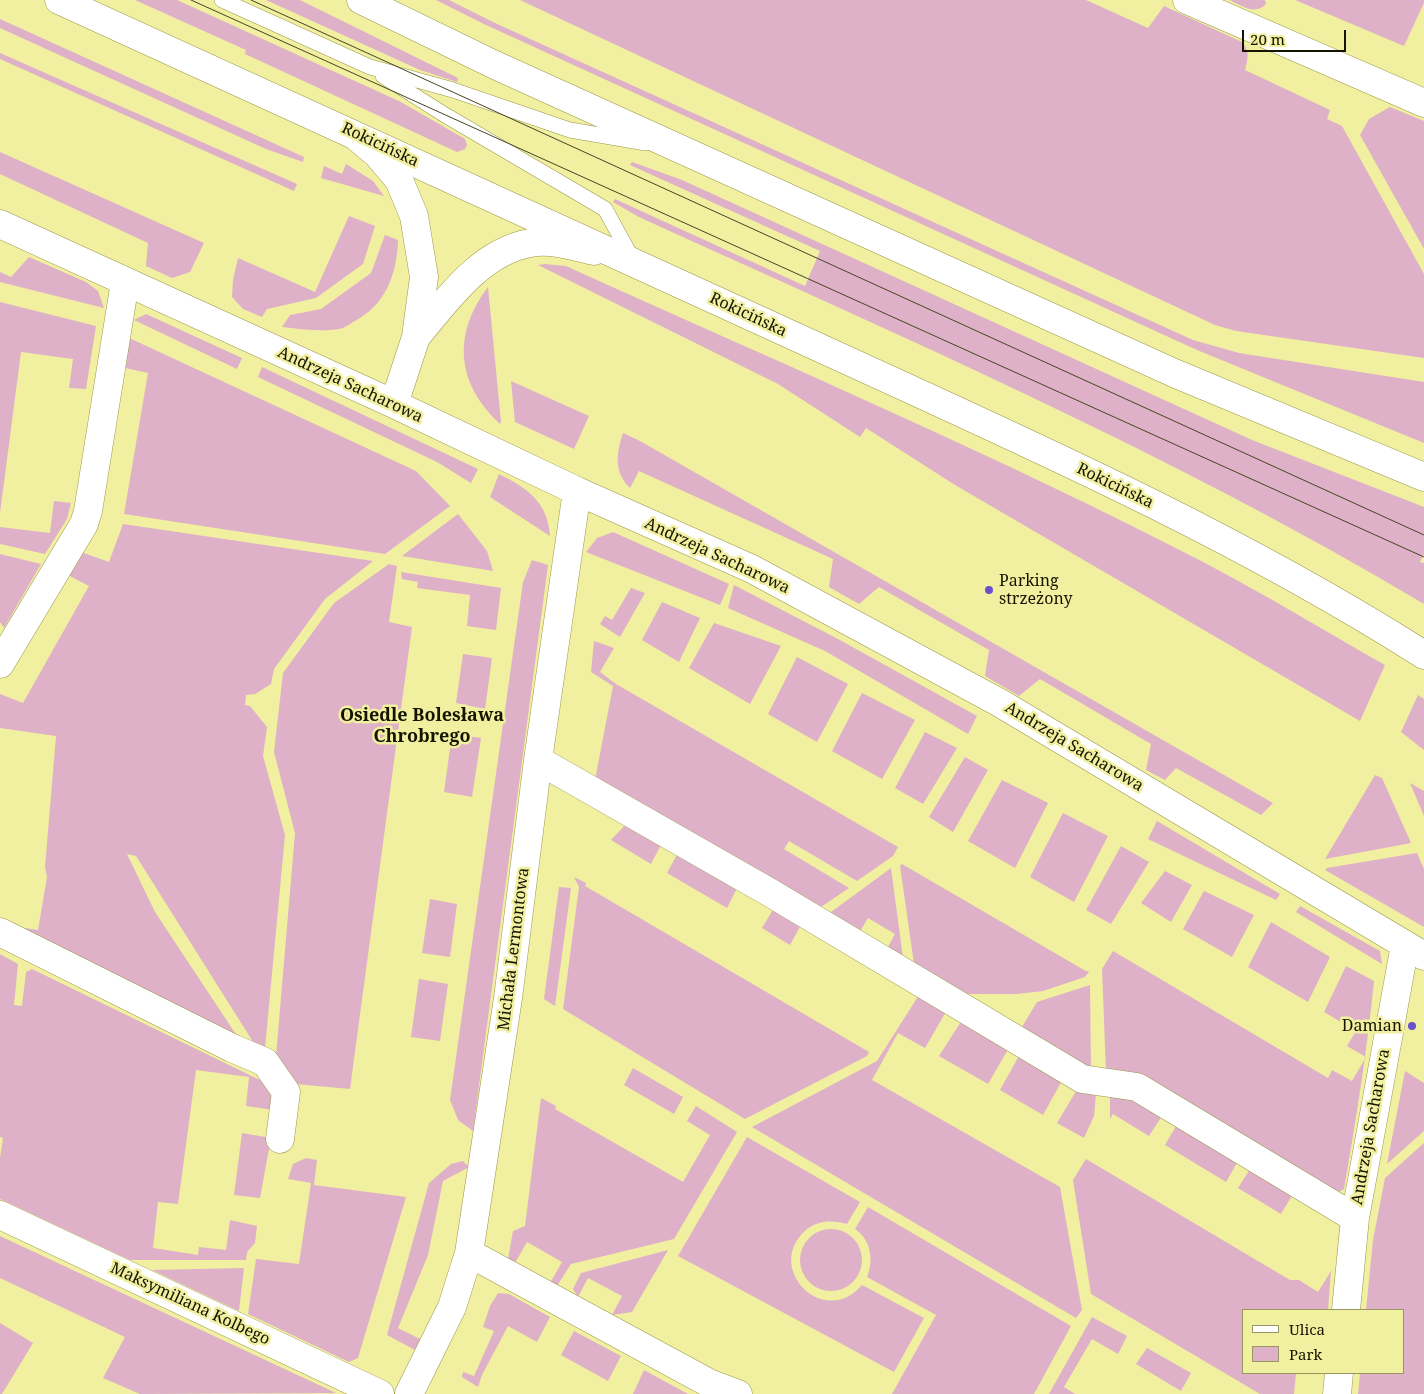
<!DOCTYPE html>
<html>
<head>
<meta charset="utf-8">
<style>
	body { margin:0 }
	#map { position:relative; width:1424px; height:1394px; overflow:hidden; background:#f1efa0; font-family:"Noto Serif",serif }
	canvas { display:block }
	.legend { position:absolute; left:1242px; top:1309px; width:162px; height:65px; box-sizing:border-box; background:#f1efa0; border:1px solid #999760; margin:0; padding:6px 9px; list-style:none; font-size:15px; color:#151400 }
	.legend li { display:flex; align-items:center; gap:10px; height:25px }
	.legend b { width:25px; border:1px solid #999760 }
	.scale { position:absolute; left:1242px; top:30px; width:104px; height:22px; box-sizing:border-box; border:2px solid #151400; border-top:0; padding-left:6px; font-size:15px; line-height:18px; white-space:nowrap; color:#151400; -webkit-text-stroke:4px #f1efa0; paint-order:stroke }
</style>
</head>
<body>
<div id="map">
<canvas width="1424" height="1394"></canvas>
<ul class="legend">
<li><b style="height:6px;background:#fff"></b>Ulica</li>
<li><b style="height:14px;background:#deb1c8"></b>Park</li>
</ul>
<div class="scale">20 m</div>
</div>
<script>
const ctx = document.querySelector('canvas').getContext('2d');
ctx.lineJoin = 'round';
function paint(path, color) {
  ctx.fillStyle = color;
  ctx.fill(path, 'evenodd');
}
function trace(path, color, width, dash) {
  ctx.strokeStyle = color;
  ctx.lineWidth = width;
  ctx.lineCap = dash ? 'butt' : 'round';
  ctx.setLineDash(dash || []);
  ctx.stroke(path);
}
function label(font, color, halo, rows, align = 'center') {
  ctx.font = font + ' "Noto Serif",serif';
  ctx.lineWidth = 5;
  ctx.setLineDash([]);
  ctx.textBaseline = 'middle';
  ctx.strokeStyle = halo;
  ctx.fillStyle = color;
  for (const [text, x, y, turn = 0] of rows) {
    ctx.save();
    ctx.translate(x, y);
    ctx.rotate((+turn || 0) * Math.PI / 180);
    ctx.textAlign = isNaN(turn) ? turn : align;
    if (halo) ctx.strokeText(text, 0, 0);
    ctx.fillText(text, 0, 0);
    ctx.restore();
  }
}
const green = new Path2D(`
	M 135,0 L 177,0 L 401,102 L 465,139 L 467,145 L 465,149 L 457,152 L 245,54 L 246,50 Z
	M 266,0 L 300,0 L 458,78 L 457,82 L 420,70 Z
	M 436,0 L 449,0 L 495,23 L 1193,340 L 1239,353 L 1424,382 L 1424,443 L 1197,350 L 486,25 Z
	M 520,0 L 1086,0 L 1148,28 L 1164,6 L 1242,42 C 1250,52 1248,58 1245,70 L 1330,110 L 1327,119 L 1342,126 L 1424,274 L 1424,358 L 1236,331 L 1215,325 Z
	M 1229,0 L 1265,0 L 1266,4 C 1255,16 1241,5 1229,0 Z
	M 1295,0 L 1424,0 L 1424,3 L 1404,46 Z
	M 0,19 L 304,157 L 303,162 L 266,149 L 0,28 Z
	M 0,53 L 297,184 L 294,191 L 0,59 Z
	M 1390,107 L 1424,121 L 1424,249 L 1360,135 L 1369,119 Z
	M 0,152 L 204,243 L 190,272 L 172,278 L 146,266 L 148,243 L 0,174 Z
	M 632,162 L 682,180 L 1252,440 L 1424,507 L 1424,554 L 1420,562 L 1424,563 L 1424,604 C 1173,454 905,338 639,217 L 613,202 L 615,199 L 805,286 L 820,251 L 630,165 Z
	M 346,164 L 373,181 L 384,196 L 321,178 L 324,166 L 342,174 Z
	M 349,216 L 375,226 L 363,264 L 316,298 L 267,309 L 262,317 L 243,309 L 232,297 L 233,280 L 238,258 L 315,292 Z
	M 385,235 L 398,240 C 397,275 385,306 353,322 C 349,325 344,328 339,329 C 321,332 300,329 282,327 L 290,315 L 321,309 L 371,273 Z
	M 29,257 L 86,282 L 98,291 L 104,308 L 0,282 L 0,272 L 11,277 Z
	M 545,264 L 566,266 C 780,363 997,455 1205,563 C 1266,595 1325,631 1385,665 L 1360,721 L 955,485 L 866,428 L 860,437 L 778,384 L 538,265 Z
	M 488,287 L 501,422 L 500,424 C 456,384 452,334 488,287 Z
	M 0,302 L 96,326 L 86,389 L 69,388 L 73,359 L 21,352 L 0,513 Z
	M 146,314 L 242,358 L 237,369 L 134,320 Z
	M 127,337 L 416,471 L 450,506 L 385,554 L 124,514 L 148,373 L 121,367 Z
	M 262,367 L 478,469 L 471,483 L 437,462 L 258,377 Z
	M 511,381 L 589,416 L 574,449 L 515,422 Z
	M 623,433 L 640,441 L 1273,803 L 1261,815 L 1176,768 L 1165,780 L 1146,770 L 1151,744 L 1040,679 L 1019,696 L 985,676 L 989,650 L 879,587 L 859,604 L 829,587 L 833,559 L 639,471 L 630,488 C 614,472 616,454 623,433 Z
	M 499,474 C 527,488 548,502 550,536 L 490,497 Z
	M 54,501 L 71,503 L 67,519 L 45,554 L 0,544 L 0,527 L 50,533 Z
	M 458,514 L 487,551 L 493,571 L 402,556 Z
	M 123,524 L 373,561 L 325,599 L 274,669 L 271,684 L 255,694 L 246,695 L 245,705 L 250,706 L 267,727 L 263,756 L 285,835 L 265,1048 L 255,1045 L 136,856 L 127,854 L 155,912 L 237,1036 L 18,927 L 38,930 L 47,877 L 45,867 L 56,736 L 0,728 L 0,694 L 23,703 L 89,586 L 68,575 L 81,552 L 109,562 Z
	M 613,532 L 729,584 L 720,605 L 586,552 L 597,538 Z
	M 0,554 L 41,564 L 4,628 L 0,622 Z
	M 532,560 L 548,565 L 473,1131 L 458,1120 L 450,1100 L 523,582 Z
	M 389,564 L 397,566 L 389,622 L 412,627 L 350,1089 L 296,1084 L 276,1056 L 295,833 L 274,752 L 283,673 L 334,603 Z
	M 401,572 L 501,588 L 496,630 L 467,626 L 470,595 L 417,588 L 418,582 L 402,579 Z
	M 734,585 L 838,639 L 977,716 L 968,734 L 825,651 L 728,608 Z
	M 631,588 L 645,593 L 620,637 L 600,624 L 605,616 L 612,620 Z
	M 662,602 L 700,618 L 679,662 L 642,640 Z
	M 714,623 L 781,646 L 750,704 L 689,668 Z
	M 594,641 L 614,648 L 600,672 L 616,684 L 898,847 L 893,856 L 857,881 L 789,841 L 784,849 L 849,888 L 818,909 L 595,780 L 613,686 L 591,672 Z
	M 463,654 L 492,658 L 485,709 L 456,703 Z
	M 797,657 L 848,684 L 817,742 L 768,714 Z
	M 862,693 L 915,720 L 882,779 L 832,751 Z
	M 1418,695 L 1424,699 L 1424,750 L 1401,732 Z
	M 925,732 L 957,748 L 923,804 L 895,788 Z
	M 452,734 L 481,738 L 472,797 L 444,792 Z
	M 965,757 L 988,770 L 953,832 L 929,817 Z
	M 1375,775 L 1382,778 L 1411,843 L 1325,859 Z
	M 1002,780 L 1048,803 L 1015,868 L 968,841 Z
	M 1410,783 L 1424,791 L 1424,816 Z
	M 1063,813 L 1108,836 L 1074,902 L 1030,877 Z
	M 1157,821 L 1280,894 L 1276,900 L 1148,839 Z
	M 627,823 L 662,843 L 651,864 L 611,840 Z
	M 1121,846 L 1149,862 L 1111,924 L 1086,910 Z
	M 678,853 L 737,888 L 727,908 L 667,873 Z
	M 1417,853 L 1424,869 L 1424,927 L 1325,870 L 1327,868 Z
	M 902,864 L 1084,970 L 1089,972 L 1085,977 L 1043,991 L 1017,994 L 962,994 L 914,964 L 900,866 Z
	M 891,868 L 903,958 L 887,949 L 895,934 L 868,918 L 859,933 L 827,915 Z
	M 1165,871 L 1192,885 L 1171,922 L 1141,903 Z
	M 574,877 L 586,883 L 585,886 L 869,1052 L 867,1056 L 745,1119 L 563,1009 L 579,887 Z
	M 559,887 L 571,888 L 555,1006 L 544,999 Z
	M 1204,891 L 1254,915 L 1232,957 L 1183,929 Z
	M 430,899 L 457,904 L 450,957 L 422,953 Z
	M 1300,906 L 1380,951 L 1382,964 L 1296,912 Z
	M 774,908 L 802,923 L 790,945 L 762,928 Z
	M 1271,922 L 1330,957 L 1308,1002 L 1248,967 Z
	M 1113,951 L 1328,1078 L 1332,1070 L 1352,1081 L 1366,1057 L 1347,1046 L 1356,1031 L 1324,1012 L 1346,966 L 1374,981 C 1367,1051 1356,1120 1344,1189 L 1337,1193 L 1106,1072 L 1102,969 Z
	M 0,954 L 18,964 L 14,1005 L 22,1006 L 26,972 L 32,969 L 266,1083 L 272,1093 L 273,1110 L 246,1106 L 249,1077 L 196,1070 L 178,1204 L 158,1202 L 153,1248 L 198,1255 L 199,1247 L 226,1250 L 230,1220 L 257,1226 L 255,1243 L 247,1252 L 246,1260 L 130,1260 L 0,1199 L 0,1158 L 3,1138 L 0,1137 Z
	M 419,979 L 448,984 L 440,1041 L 411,1037 Z
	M 1090,985 L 1091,1069 L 1022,1027 L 1037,1002 Z
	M 919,995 L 947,1010 L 925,1048 L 898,1033 L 872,1080 L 1060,1187 L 1082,1310 L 1076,1318 L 752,1127 L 877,1061 Z
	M 962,1020 L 1010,1046 L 988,1084 L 939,1056 Z
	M 1020,1054 L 1063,1079 L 1043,1115 L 1000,1090 Z
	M 633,1068 L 683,1097 L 674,1114 L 624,1085 Z
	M 1405,1071 L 1424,1083 L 1424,1131 L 1387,1164 Z
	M 1078,1088 L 1096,1094 L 1094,1116 L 1084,1138 L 1057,1123 Z
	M 1110,1096 L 1136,1098 L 1162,1116 L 1149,1136 L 1113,1114 L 1110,1119 Z
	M 541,1098 L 556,1106 L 555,1109 L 683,1182 L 710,1135 L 687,1121 L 696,1106 L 737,1132 L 674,1239 L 571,1264 L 557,1286 L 550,1283 L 562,1262 L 527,1242 L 515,1263 L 508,1259 L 513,1231 L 525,1226 Z
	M 1176,1126 L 1238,1161 L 1226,1182 L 1165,1145 Z
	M 242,1133 L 271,1138 L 260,1198 L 234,1195 Z
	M 747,1137 L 860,1202 L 847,1224 C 833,1220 819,1220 807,1229 C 762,1267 824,1330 862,1285 L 924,1318 L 894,1372 L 678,1256 Z
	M 1424,1143 L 1424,1394 L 1358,1394 L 1360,1373 L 1403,1373 L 1403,1310 L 1366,1310 L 1373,1240 L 1385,1178 Z
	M 306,1158 L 317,1160 L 314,1185 L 406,1197 L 358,1358 L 349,1362 L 248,1314 L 256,1259 L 299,1264 L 311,1183 L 288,1179 L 293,1164 Z
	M 1086,1159 L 1290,1280 L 1299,1280 L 1318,1292 L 1331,1271 L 1328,1310 L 1243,1310 L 1243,1373 L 1296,1373 L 1294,1394 L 1260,1394 L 1091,1294 L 1073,1180 Z
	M 463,1161 L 469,1167 L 443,1181 L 428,1255 L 398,1328 L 420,1339 L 415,1350 L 387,1335 L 429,1183 L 451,1164 Z
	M 1250,1169 L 1293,1194 L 1281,1214 L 1238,1188 Z
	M 868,1207 L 1071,1326 L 1034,1394 L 892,1394 L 936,1315 L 867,1277 C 874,1260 871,1240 855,1229 Z
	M800 1260a31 31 0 1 1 62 0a31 31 0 1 1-62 0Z
	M 0,1236 L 336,1393 L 140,1394 L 103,1378 L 125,1337 L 0,1278 Z
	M 668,1250 L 632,1312 L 612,1315 L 622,1296 L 588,1278 L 578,1297 L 573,1289 L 581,1273 Z
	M 244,1268 L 239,1311 L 152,1270 Z
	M 498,1293 L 509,1294 L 550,1317 L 537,1342 L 508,1326 L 482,1375 L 478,1387 L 462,1377 L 463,1372 L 474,1376 L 494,1331 L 483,1327 L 490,1306 Z
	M 1092,1317 L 1127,1336 L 1118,1354 L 1092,1339 L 1064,1387 L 1075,1394 L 1049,1394 Z
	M 0,1323 L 33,1343 L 2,1394 L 0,1394 Z
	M 574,1331 L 621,1356 L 608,1381 L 561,1355 Z
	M 1147,1348 L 1191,1373 L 1181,1391 L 1136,1364 Z
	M 644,1370 L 688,1394 L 633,1394 Z`);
const lane = new Path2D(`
	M 222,0 L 370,67 L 453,90 L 570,130 L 646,143
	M 383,76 L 445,115 L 605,209 L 633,260`);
const street = new Path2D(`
	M 1187,0 L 1424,103
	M 358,138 L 377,154 L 399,180 L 414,216 L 424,277 L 416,337 L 394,404
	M 0,224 L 394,404 L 577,491 L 752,569 L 1000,703 L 1424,956
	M 416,337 C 447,300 480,252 530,243 C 551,239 574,246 594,251
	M 0,664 L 84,524 L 88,511 L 125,282
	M 538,760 L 769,892 L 1074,1074 L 1082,1079 L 1137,1087 L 1355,1218
	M 0,932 L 232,1048 L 265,1062 L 286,1092 L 280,1139
	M 0,1215 L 380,1394
	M 469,1253 L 709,1383 L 738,1394
	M 1346,1310 L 1355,1218 L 1405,945
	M 409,1394 L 452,1307 L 469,1253 L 508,998 L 538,760 L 577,491
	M 1337,1394 L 1339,1373`);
const secondary = new Path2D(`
	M 59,0 C 309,113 558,228 807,342 C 1016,438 1229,531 1424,655
	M 361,0 L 495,65 L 1174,373 L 1424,477`);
const tram = new Path2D(`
	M 191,0 L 1424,557
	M 251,0 L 1424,535`);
const markers = [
	[989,590,5,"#6851cb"],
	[1412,1026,5,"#6851cb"]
];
const streetNames = [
	["Rokicińska",380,145,25],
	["Rokicińska",748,315,25],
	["Andrzeja Sacharowa",350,385,25],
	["Rokicińska",1115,486,26],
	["Andrzeja Sacharowa",717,556,25],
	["Andrzeja Sacharowa",1074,747,31],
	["Michała Lermontowa",514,949,-83],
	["Andrzeja Sacharowa",1371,1127,-80],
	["Maksymiliana Kolbego",190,1304,25]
];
const poiNames = [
	["Parking",999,581],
	["strzeżony",999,599],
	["Damian",1402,1026,"right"]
];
const neighbourhoodNames = [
	["Osiedle Bolesława",422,716],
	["Chrobrego",422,737]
];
paint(green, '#deb1c8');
trace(lane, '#9a974a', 16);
trace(street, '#9a974a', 29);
trace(secondary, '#9a974a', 29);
trace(lane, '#fff', 15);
trace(street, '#fff', 28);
trace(secondary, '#fff', 28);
trace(tram, '#464423', 1);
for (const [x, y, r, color] of markers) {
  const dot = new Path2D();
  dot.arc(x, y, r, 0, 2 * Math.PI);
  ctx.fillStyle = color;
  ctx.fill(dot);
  trace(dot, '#f1efa0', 2);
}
label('16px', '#151400', '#f1efa0', streetNames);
label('16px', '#151400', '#f1efa0', poiNames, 'left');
label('bold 18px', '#151400', '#f1efa0', neighbourhoodNames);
</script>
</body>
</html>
